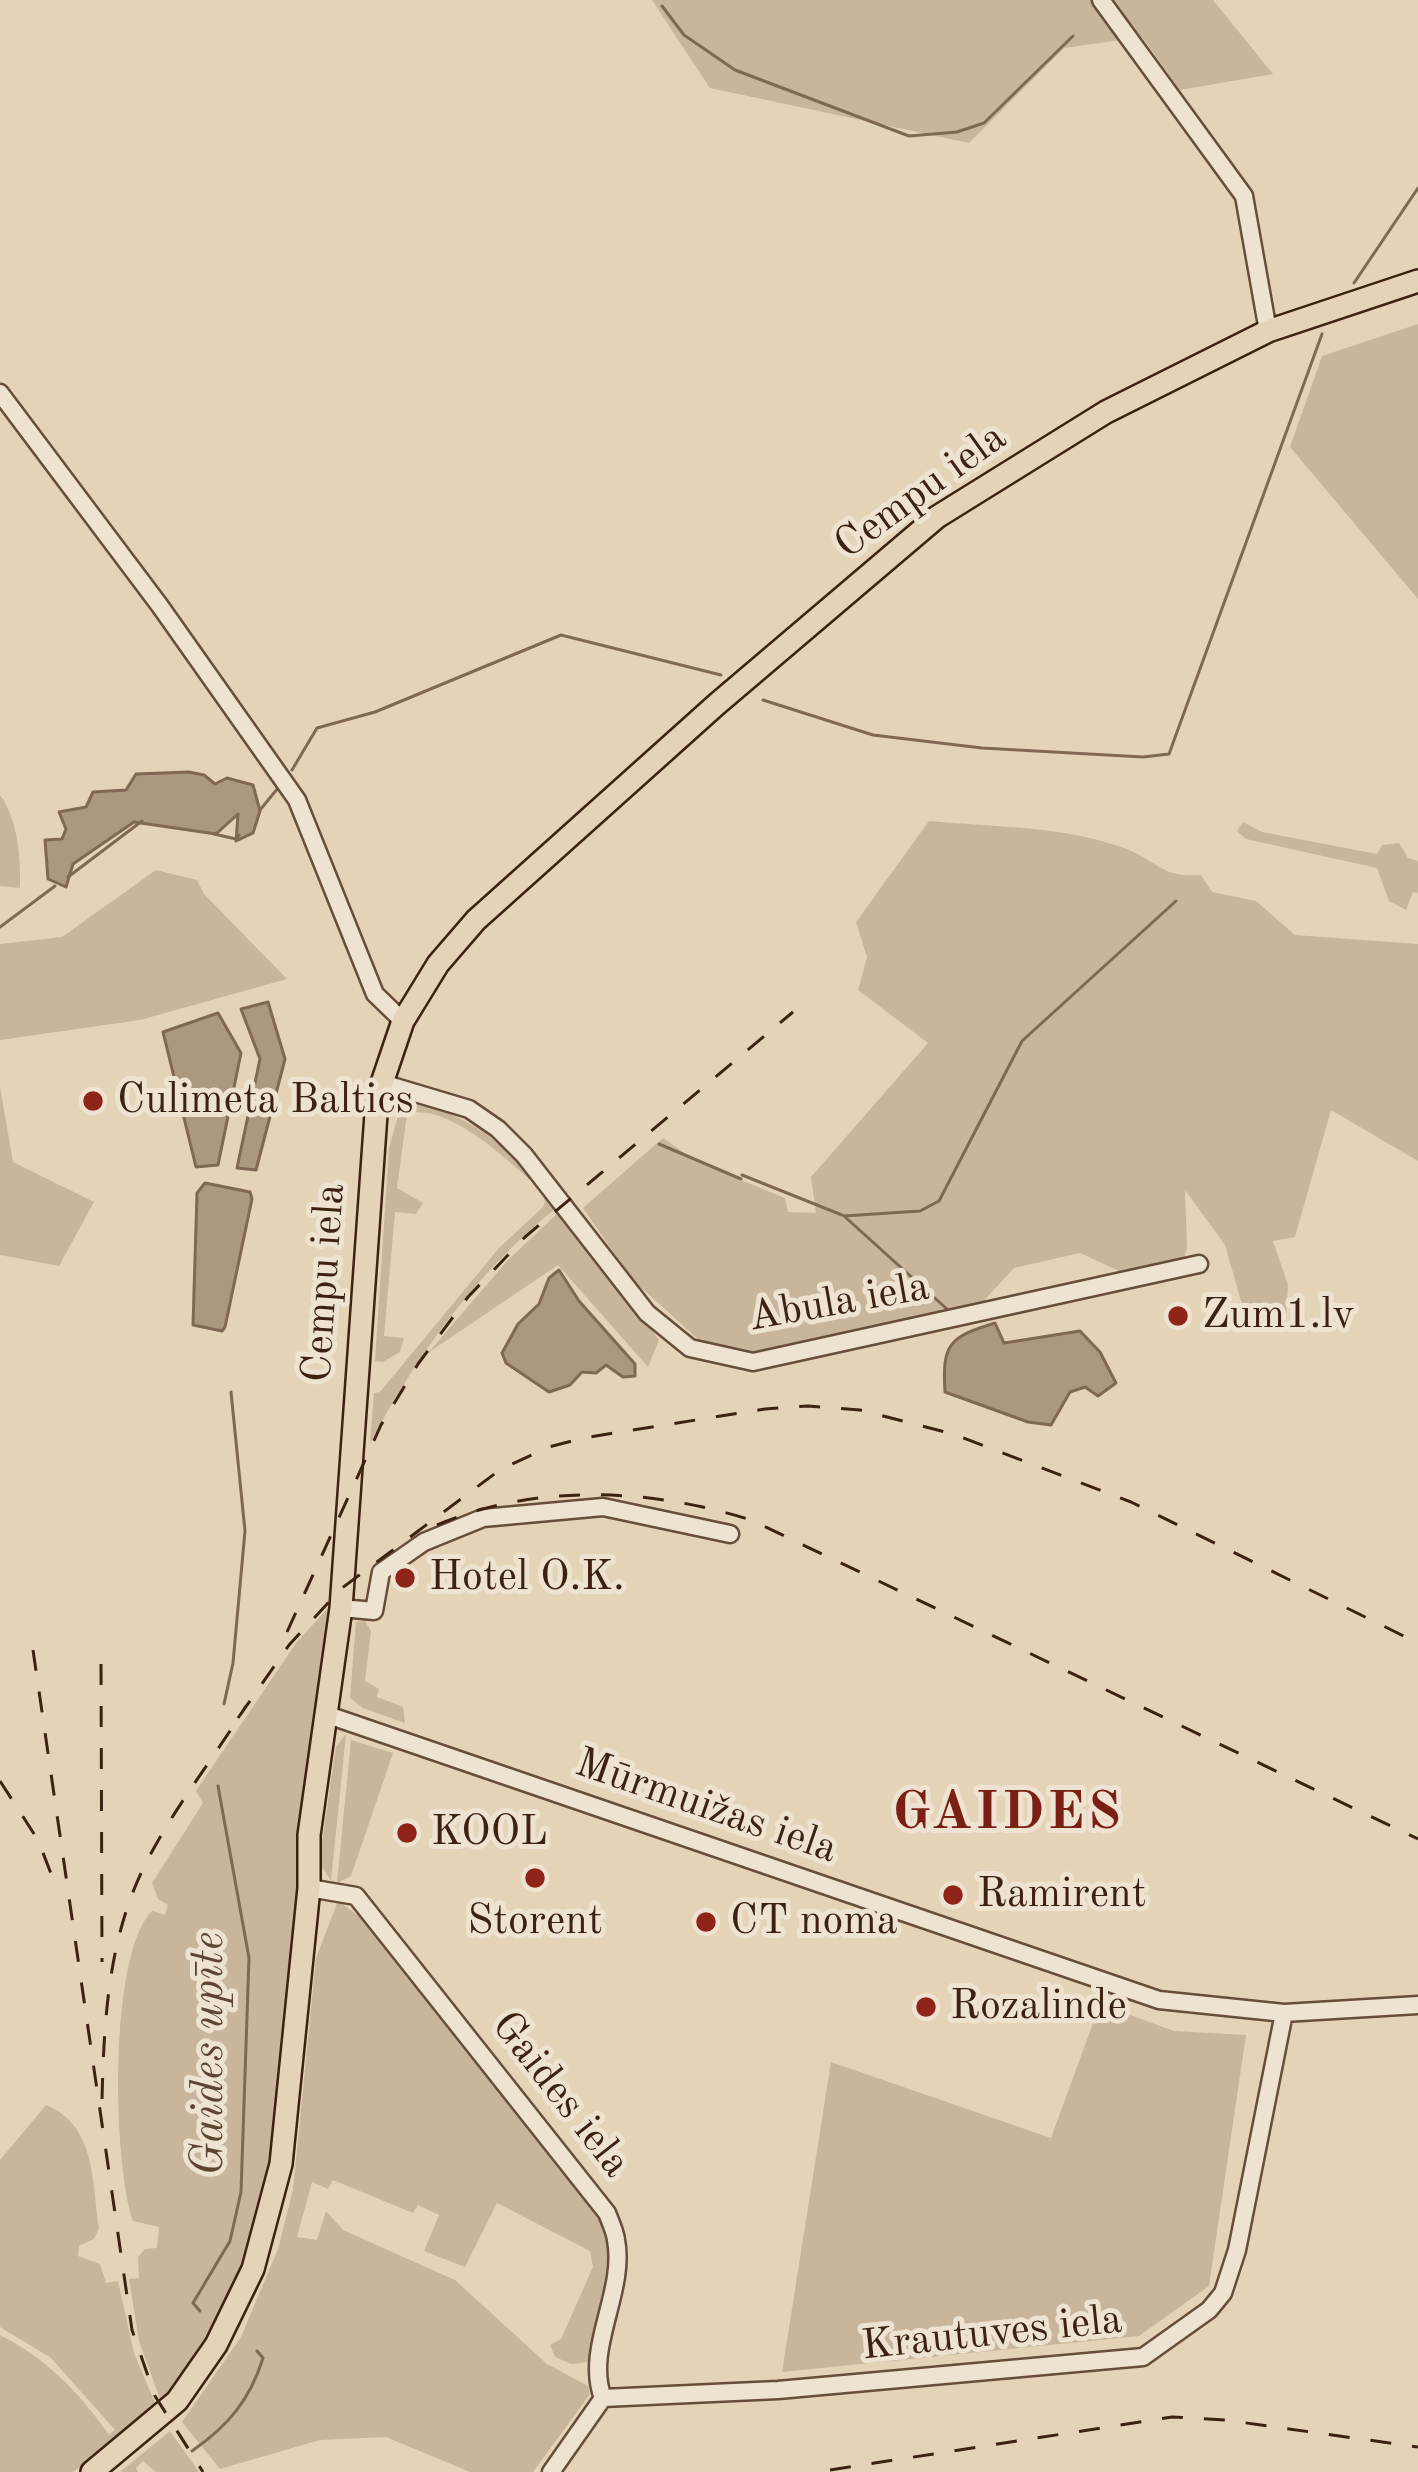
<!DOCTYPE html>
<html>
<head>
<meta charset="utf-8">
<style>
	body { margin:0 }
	canvas { display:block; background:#e5d3b7 }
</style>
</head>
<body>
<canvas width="1418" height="2472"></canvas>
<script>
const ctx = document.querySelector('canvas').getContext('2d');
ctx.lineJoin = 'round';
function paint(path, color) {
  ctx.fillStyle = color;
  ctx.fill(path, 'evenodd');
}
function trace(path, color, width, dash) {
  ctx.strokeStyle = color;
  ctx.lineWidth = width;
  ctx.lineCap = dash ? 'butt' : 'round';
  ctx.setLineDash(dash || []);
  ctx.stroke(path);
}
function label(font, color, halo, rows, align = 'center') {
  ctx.font = font + ' "Old Standard TT",serif';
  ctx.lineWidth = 10;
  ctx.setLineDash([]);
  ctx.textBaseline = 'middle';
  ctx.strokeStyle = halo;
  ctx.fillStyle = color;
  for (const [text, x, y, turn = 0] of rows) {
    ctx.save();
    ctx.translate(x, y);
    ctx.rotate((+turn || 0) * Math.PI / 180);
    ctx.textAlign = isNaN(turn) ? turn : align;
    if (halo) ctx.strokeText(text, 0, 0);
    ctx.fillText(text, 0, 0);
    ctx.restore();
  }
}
const green = new Path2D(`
	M 652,0 L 1213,0 L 1273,74 L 1180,90 L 1142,37 L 1064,48 L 969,143 L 710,88 Z
	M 1418,324 L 1418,599 L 1290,447 L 1322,356 Z
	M 0,795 C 18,820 21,858 20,888 L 0,886 Z
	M 929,821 C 993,827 1064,826 1124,848 C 1159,861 1160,878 1201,875 L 1212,892 L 1256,901 L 1295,935 L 1418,944 L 1418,1161 L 1331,1110 L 1295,1237 L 1273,1241 L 1288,1285 L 1286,1318 L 1247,1322 L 1225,1245 L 1185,1190 L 1187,1248 L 1178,1278 L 1129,1287 L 1119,1271 L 1080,1253 L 1014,1268 L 979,1306 L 755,1358 L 712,1352 L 632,1279 L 583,1208 L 663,1138 L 697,1162 L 785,1198 L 788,1212 L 816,1213 L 811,1177 L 928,1043 L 858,990 L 867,957 L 856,922 Z
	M 1243,822 L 1262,832 L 1377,854 L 1382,845 L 1399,843 L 1408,858 L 1418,861 L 1418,893 L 1413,892 L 1406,910 L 1389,901 L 1377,868 L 1246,839 L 1237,831 Z
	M 156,870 L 197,880 L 204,894 L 287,979 L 140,1020 L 0,1040 L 0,944 L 62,937 Z
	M 0,1087 L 13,1162 L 94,1202 L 59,1266 L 0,1255 Z
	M 403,1098 C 462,1115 490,1130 531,1176 L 529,1179 C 502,1155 445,1102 407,1114 L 397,1188 L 423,1203 L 416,1214 L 395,1212 L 384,1336 L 404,1338 L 400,1352 L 383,1362 L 375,1361 L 389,1148 Z
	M 540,1187 L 557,1207 C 476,1273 419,1352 370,1443 L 374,1393 L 380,1392 L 499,1248 L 543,1207 L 545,1201 Z
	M 560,1211 L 659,1340 L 648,1367 L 558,1265 L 428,1353 L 508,1260 Z
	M 328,1608 L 265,2202 C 242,2273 217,2347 160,2399 L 139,2341 L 129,2279 L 139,2278 L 138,2257 L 145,2249 L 157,2248 L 159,2227 L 133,2221 C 113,2163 108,1955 152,1911 L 165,1915 L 168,1905 L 158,1899 L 152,1883 L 203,1803 L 196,1791 L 296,1643 Z
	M 365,1621 L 371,1631 L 365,1681 L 379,1689 L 377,1697 L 403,1707 L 405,1723 L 363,1708 L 350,1698 L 356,1622 Z
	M 346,1734 L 331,1881 L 319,1862 L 336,1747 Z
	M 351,1740 L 393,1753 L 351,1876 L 337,1883 Z
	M 338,1901 L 371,1925 L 600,2212 C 619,2263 605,2304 595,2355 L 590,2362 L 571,2364 L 555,2357 L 550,2345 L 561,2339 L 593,2267 L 590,2251 L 497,2203 L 465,2267 L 424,2251 L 439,2215 L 418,2205 L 413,2213 L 333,2180 L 328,2189 L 312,2182 L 297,2237 L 317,2240 L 326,2211 L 343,2230 L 455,2280 L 547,2364 L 588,2386 L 590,2394 L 533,2472 L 470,2472 L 386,2437 L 320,2440 L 220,2469 L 182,2422 L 241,2337 L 278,2249 L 293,2190 L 316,1958 Z
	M 1100,2004 L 1174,2031 L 1246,2035 L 1209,2286 L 1139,2336 L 782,2372 L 831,2062 L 1051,2138 Z
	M 46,2105 C 96,2125 92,2182 99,2228 L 94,2239 L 79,2246 L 78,2256 L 100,2264 L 106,2283 L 118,2281 L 134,2353 L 155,2403 L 115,2442 L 73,2472 L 0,2472 L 0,2335 C 46,2358 80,2393 109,2435 L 115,2430 L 51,2358 L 0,2327 L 0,2160 Z
	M 170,2431 L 199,2472 L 156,2472 L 143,2461 L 136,2468 L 138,2472 L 120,2472 Z`);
const water = new Path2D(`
	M 189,772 L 204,775 L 215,784 L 227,778 L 253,785 L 260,811 L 253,833 L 236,841 L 238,814 L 216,834 L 134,822 L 73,864 L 66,887 L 48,879 L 45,840 L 62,839 L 66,829 L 59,812 L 86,807 L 93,792 L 126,790 L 136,774 Z
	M 268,1002 L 285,1059 L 256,1170 L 237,1168 L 260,1059 L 241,1009 Z
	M 218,1013 L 241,1053 L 218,1165 L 196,1167 L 163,1032 Z
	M 205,1183 L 250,1192 L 252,1199 L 225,1327 L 222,1331 L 193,1325 L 197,1193 Z
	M 559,1270 L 579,1301 L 635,1364 L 635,1376 L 623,1377 L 606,1365 L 596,1373 L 582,1372 L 570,1385 L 549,1392 L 506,1363 L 502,1353 L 518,1324 L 539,1304 L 549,1278 Z
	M 995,1323 L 1004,1343 L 1080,1331 L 1100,1352 L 1116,1383 L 1098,1396 L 1085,1387 L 1070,1392 L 1051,1425 L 1028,1422 L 945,1392 C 942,1344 949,1337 995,1323 Z`);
const stream = new Path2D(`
	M 662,6 L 684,35 L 735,70 L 909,136 L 957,132 L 984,123 L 1073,36
	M 1354,283 L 1418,188
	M 763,700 L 873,735 L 982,748 L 1143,757 L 1169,754 L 1322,334
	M 292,770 L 317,728 L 375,712 L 561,635 L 721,675
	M 260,810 L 278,788
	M 214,834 L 236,839 L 239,835
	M 68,877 L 142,821
	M 0,927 L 55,886
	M 659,1144 L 741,1179
	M 742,1175 L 842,1215
	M 948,1310 L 844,1216 L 920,1211 L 939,1201 L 1022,1041 L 1176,901
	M 224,1704 L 233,1663 L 245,1531 L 231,1392
	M 200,2311 L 193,2303 L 230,2241 L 241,2192 L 249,1958 L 218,1786
	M 192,2451 C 228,2426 250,2400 263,2358 L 257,2351`);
const minor = new Path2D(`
	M 1101,0 L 1244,196 L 1268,331
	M 0,393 L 160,606 L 297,800 L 375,994 L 403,1021
	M 382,1083 L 469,1109 L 498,1129 L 524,1155 L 647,1313 L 690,1348 L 753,1362 L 1199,1264
	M 341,1608 L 374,1611 L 381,1572 L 424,1542 L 483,1518 L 603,1507 L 730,1534
	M 325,1714 L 1159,2000 L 1284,2013 L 1418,2005
	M 309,1888 L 356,1896 L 607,2213 C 610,2221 615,2231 616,2240 C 626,2292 584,2349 603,2398
	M 603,2398 L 778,2390 L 1143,2357 L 1209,2310 L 1223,2293 L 1237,2250 L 1284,2013
	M 551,2472 L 603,2398`);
const major = new Path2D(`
	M 92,2472 L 177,2401 L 216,2345 L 253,2269 L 281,2164 L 309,1888 L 309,1835 L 341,1608 L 376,1114 L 382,1083 L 403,1021 L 438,964 L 476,920 L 717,704 L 937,517 L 1106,412 L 1268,331 L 1418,281`);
const rail = new Path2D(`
	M 437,1525 C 535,1483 650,1488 751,1520 L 1418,1839
	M 287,1632 L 381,1425 L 418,1364 L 468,1297 L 525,1237 L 793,1012
	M 33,1650 L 132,2330 L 155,2396 L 203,2472
	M 101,1664 L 102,1962
	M 238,1718 L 289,1645 L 342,1588 L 501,1469 L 549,1447 L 583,1438 L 765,1409 L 808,1406 L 860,1410 L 953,1434 L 1131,1502 L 1418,1643
	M 0,1781 L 38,1840 L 57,1889
	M 102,2099 C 104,2021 108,1943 142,1871 C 170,1813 212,1761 246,1706
	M 830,2470 L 1172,2417 L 1225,2420 L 1418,2447`);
const markers = [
	[93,1101,12,"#8f2418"],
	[1178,1316,12,"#8f2418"],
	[405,1578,12,"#8f2418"],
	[407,1833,12,"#8f2418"],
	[535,1878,12,"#8f2418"],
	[953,1895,12,"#8f2418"],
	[706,1922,12,"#8f2418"],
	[926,2007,12,"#8f2418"]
];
const streetNames = [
	["Cempu iela",921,492,-36],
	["Cempu iela",325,1283,-86],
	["Abula iela",839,1303,-10],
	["Mūrmuižas iela",706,1807,19],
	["Gaides iela",560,2095,52],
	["Krautuves iela",992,2334,-6]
];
const poiNames = [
	["Culimeta Baltics",117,1101],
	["Zum1.lv",1202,1316],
	["Hotel O.K.",429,1578],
	["KOOL",431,1833],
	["Ramirent",977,1895],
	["Storent",535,1922,"center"],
	["CT noma",730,1922],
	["Rozalinde",950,2007]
];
const waterNames = [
	["Gaides upīte",210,2054,-90]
];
const districtNames = [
	["GAIDES",1008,1814]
];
paint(green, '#c8b59b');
paint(water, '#ac977f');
trace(water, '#806853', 3);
trace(stream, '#806853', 3);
trace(minor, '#674e3a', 21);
trace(major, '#3d2211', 26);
trace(minor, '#eee2d0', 16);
trace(major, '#e5d3b7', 21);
trace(rail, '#3d2211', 3, [21, 21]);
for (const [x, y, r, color] of markers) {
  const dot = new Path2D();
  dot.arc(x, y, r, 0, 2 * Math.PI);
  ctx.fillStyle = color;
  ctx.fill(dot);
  trace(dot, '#eee2d0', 4.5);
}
label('42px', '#3d2211', '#eee2d0', streetNames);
label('42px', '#3d2211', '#eee2d0', poiNames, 'left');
label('italic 45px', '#5e4532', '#eee2d0', waterNames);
ctx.letterSpacing = '3px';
label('bold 54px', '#7a1f14', '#eee2d0', districtNames);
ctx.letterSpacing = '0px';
</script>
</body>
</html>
